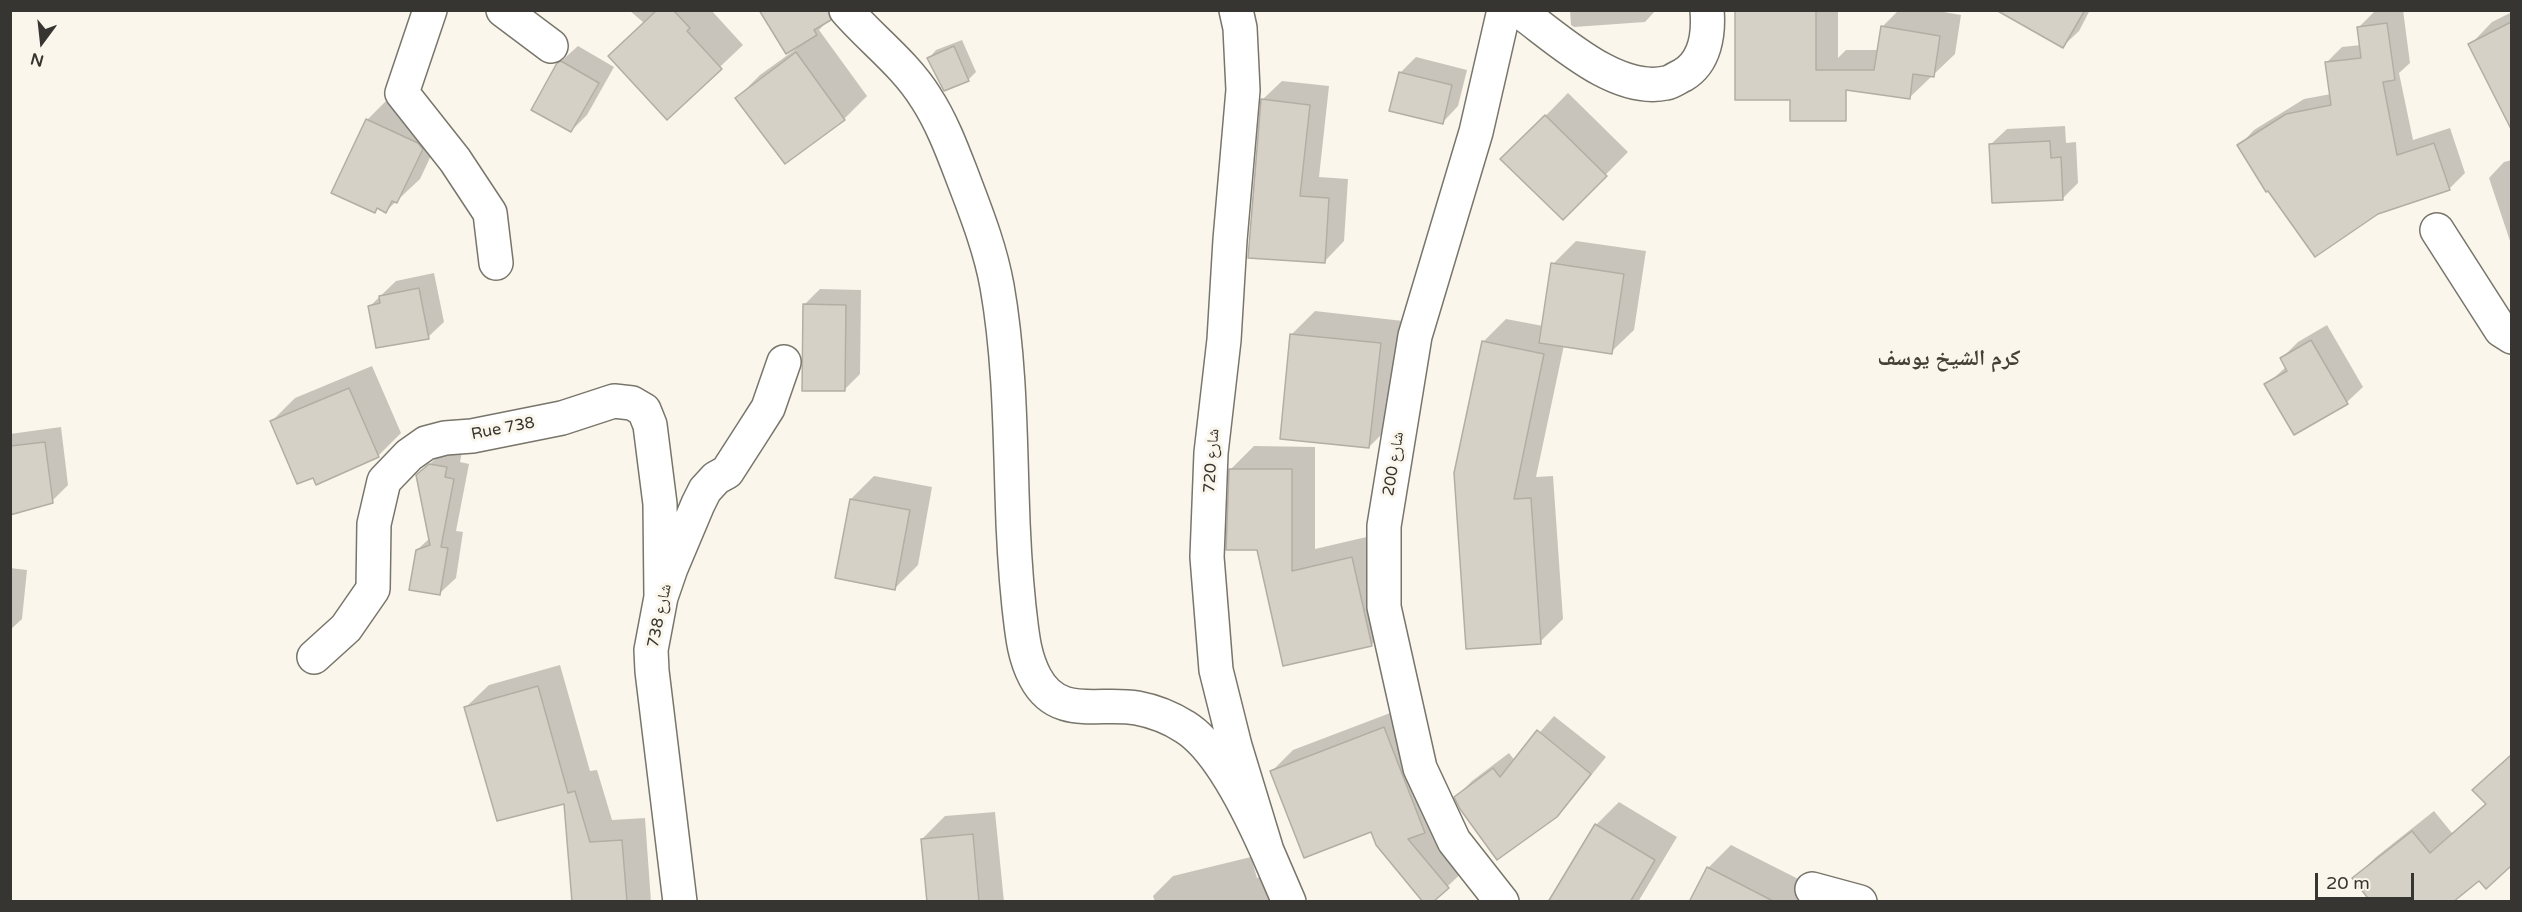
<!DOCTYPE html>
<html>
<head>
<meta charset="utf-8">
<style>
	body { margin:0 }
	#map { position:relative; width:2522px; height:912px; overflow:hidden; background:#fbf6eb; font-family:"Varela Round",sans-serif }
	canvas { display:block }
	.frame { position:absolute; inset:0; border:12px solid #373531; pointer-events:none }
	.north { position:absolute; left:12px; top:12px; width:60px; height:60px; -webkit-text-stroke:4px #fbf6eb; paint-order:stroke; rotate:195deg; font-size:16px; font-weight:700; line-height:24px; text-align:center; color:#373531 }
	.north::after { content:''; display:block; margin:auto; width:21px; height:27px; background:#373531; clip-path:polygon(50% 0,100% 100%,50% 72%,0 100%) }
	.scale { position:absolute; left:2315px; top:873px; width:99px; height:27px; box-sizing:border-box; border:3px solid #373531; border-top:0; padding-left:8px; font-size:18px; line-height:21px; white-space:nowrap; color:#373531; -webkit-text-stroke:4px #fbf6eb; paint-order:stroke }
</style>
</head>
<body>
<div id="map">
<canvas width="2522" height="912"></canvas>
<div class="frame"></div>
<div class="north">N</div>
<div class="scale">20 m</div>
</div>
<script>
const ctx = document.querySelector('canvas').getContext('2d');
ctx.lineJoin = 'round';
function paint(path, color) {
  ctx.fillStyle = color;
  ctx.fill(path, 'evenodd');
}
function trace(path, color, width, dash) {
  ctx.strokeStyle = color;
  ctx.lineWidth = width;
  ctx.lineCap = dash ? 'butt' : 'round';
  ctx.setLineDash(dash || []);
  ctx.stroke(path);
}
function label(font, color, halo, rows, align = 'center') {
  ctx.font = font + ' "Varela Round","Noto Naskh Arabic",sans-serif';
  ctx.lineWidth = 6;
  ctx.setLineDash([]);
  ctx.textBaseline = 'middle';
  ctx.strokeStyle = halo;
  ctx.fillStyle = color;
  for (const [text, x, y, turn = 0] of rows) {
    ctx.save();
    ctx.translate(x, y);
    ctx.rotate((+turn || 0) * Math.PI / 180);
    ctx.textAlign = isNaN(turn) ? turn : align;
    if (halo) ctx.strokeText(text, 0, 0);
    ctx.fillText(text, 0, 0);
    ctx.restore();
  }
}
const shadow = new Path2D(`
	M 629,10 L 711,10 L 743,45 L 667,117 L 644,23 Z
	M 761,10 L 838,10 L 819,30 L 867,96 L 844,119 L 737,98 L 760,75 L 796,49 Z
	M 1570,10 L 1656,10 L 1645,22 L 1574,27 L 1571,25 Z
	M 1737,10 L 1838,10 L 1838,58 L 1846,50 L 1879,50 L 1882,27 L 1899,10 L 1932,10 L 1961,15 L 1955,54 L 1909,98 L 1838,87 L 1792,99 Z
	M 2027,10 L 2090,10 L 2079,31 L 2063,46 Z
	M 2403,10 L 2410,63 L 2399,73 L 2413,140 L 2450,128 L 2465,173 L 2449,189 L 2239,146 L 2254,130 L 2304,99 L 2331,94 L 2326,63 L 2342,47 L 2361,45 L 2359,27 L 2375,11 Z
	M 2512,12 L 2512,126 L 2470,45 L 2492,22 Z
	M 962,40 L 976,72 L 968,80 L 929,58 L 936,50 Z
	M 578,46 L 614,67 L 587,115 L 571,131 L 558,64 Z
	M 1416,57 L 1467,70 L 1458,106 L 1443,122 L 1400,73 Z
	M 1282,81 L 1329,86 L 1319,177 L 1348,179 L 1344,241 L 1325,261 L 1262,100 Z
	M 1568,93 L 1628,152 L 1563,218 L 1503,159 Z
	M 390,97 L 445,126 L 420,179 L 386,211 L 378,207 L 374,212 L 367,120 Z
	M 2065,126 L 2066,143 L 2076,142 L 2078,183 L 2062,199 L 1991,144 L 2007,129 Z
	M 2512,160 L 2512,247 L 2489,178 L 2504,162 Z
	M 1576,241 L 1646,251 L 1634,330 L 1611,352 L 1564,345 L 1536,477 L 1553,476 L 1563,619 L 1540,642 L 1483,342 L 1506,319 L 1543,326 L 1553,264 Z
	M 434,273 L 444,322 L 428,337 L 370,306 L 396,281 Z
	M 820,289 L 861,290 L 860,374 L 844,390 L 804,305 Z
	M 1315,311 L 1403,321 L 1392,424 L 1369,447 L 1292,334 Z
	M 2327,325 L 2363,387 L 2347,402 L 2294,433 L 2266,385 L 2287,366 L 2282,358 L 2298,342 Z
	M 372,366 L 401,433 L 378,456 L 272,421 L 295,398 Z
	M 61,427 L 68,485 L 52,501 L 10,513 L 10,434 Z
	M 1254,446 L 1315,447 L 1315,549 L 1375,535 L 1394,622 L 1371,645 L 1259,549 L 1231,469 Z
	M 447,448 L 462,452 L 460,462 L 469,464 L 456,531 L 463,532 L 456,578 L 440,593 L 417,550 L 430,538 L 418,475 Z
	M 874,476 L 932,487 L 918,565 L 895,588 L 851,499 Z
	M 10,568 L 27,570 L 22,619 L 10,630 Z
	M 560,665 L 590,771 L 597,770 L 612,820 L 645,818 L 651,902 L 573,902 L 566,802 L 466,707 L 489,685 Z
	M 1406,707 L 1469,866 L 1431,902 L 1418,902 L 1422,898 L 1372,830 L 1272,771 L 1293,750 Z
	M 1554,716 L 1606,757 L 1572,799 L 1556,815 L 1456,797 L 1472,781 L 1509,753 L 1515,761 Z
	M 2512,754 L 2512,864 L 2486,887 L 2479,879 L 2354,878 L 2376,857 L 2434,811 L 2452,833 L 2486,803 L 2474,790 Z
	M 1619,802 L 1677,837 L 1638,902 L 1564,902 L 1596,825 Z
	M 995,812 L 1004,902 L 928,902 L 922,839 L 945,816 Z
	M 1731,845 L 1822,891 L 1817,902 L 1691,902 L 1708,868 Z
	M 1251,857 L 1257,878 L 1274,874 L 1281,902 L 1155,902 L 1153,896 L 1173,876 Z`);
const building = new Path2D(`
	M 657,10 L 673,10 L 690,28 L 687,31 L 722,69 L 667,120 L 608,56 Z
	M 759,10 L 828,10 L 831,20 L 814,30 L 817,35 L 786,54 Z
	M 1735,10 L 1816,10 L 1816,70 L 1874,70 L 1881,26 L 1940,36 L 1934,77 L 1913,74 L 1910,99 L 1846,90 L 1846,121 L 1790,121 L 1790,100 L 1735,100 Z
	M 1996,10 L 2085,10 L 2063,48 Z
	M 2511,22 L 2511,129 L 2468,44 Z
	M 2387,23 L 2395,80 L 2383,82 L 2397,155 L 2434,143 L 2450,190 L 2378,214 L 2315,257 L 2268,191 L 2266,192 L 2237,145 L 2286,114 L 2331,105 L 2325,62 L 2361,58 L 2357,27 Z
	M 954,46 L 969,81 L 944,91 L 927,58 Z
	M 796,52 L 845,120 L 785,164 L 735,98 Z
	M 561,61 L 599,83 L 571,132 L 531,110 L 557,63 Z
	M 1399,72 L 1452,85 L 1443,124 L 1389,111 Z
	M 1261,99 L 1310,105 L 1300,196 L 1329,198 L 1325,263 L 1248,258 Z
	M 1545,115 L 1607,176 L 1563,220 L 1500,159 Z
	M 366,119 L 418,143 L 423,149 L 397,203 L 392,201 L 386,213 L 377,208 L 375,213 L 331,193 Z
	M 2050,141 L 2051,158 L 2061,157 L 2063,200 L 1992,203 L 1989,144 Z
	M 1551,263 L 1624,274 L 1612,354 L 1539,343 Z
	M 419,288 L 429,339 L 376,348 L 368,306 L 380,303 L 379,296 Z
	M 803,304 L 846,305 L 845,391 L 802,391 Z
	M 1290,334 L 1381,343 L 1369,448 L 1280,439 Z
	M 2311,340 L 2348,404 L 2294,435 L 2264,384 L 2287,371 L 2280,358 Z
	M 1482,341 L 1544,354 L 1514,499 L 1531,498 L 1541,644 L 1466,649 L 1454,473 Z
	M 349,388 L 379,457 L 316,485 L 313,478 L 297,484 L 270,421 Z
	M 45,442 L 53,503 L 10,515 L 10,446 Z
	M 429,464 L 447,467 L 445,477 L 454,479 L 441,547 L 448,548 L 440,595 L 409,590 L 416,550 L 430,545 L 416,475 Z
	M 1229,469 L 1292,469 L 1292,571 L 1352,557 L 1372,646 L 1283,666 L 1257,550 L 1226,550 Z
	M 850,499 L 910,510 L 895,590 L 835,578 Z
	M 538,686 L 568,793 L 575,791 L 590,842 L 622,840 L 627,902 L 572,902 L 564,804 L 497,821 L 464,707 Z
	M 1384,727 L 1425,833 L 1408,839 L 1449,888 L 1433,902 L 1423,902 L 1376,845 L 1371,832 L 1304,858 L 1270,771 Z
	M 1537,730 L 1591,774 L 1557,817 L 1497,860 L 1460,809 L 1454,797 L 1493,768 L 1500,777 Z
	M 2511,755 L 2511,866 L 2486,889 L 2479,881 L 2453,902 L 2371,902 L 2352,878 L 2412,831 L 2430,853 L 2486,804 L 2472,790 Z
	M 1595,824 L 1655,860 L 1630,902 L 1548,902 Z
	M 973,834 L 979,902 L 927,902 L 921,839 Z
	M 1707,867 L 1775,902 L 1689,902 Z`);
const minor = new Path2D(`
	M 430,10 L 402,93 L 455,160 L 490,213 L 496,263
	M 503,10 L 551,46
	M 846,10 C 872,40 905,64 926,98 C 941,121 951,147 961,173 C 975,210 990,247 997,286 C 1009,354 1010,424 1012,493 C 1013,531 1015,569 1019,607 C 1022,631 1023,654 1035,677 C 1058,721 1099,701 1137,708 C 1153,711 1171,718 1185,727 C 1219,748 1251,815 1267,851
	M 1236,10 L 1240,28 L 1243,90 L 1230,240 L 1224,340 L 1211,453 L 1207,557 L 1216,670 L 1235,746 L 1267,851 L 1289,902
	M 1518,10 C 1557,38 1615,94 1666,83 C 1672,82 1678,77 1683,75 C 1705,62 1709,34 1707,10
	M 2437,230 L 2501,330 L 2512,337
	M 314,657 L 346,628 L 373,589 L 374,524 L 384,481 L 409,455 L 426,443 L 445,438 L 472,436 L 562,418 L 614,401 L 632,403 L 644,410 L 650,425 L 660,504 L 661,597
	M 1812,889 L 1860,902
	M 680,902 L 652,671 L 651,650 L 661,597 L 671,568 L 698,504 L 705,490 L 716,478 L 727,472 L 754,430 L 768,408 L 784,362`);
const secondary = new Path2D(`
	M 1502,902 L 1454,841 L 1420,768 L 1384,607 L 1384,526 L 1415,336 L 1476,132 L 1504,10`);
const streetNames = [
	["Rue 738",503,429,-11],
	["شارع 720",1212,461,-86],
	["شارع 200",1394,464,-81],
	["شارع 738",660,616,-78]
];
const districtNames = [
	["كرم الشيخ يوسف",1949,359]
];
paint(shadow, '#0003');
paint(building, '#d5d1c7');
trace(building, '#b2aea4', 1.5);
trace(minor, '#78756b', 36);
trace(secondary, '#78756b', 36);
trace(minor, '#fff', 33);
trace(secondary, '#fff', 33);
label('16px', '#373531', '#fbf6eb', streetNames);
label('bold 22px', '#434037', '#fbf6eb', districtNames);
</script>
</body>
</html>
